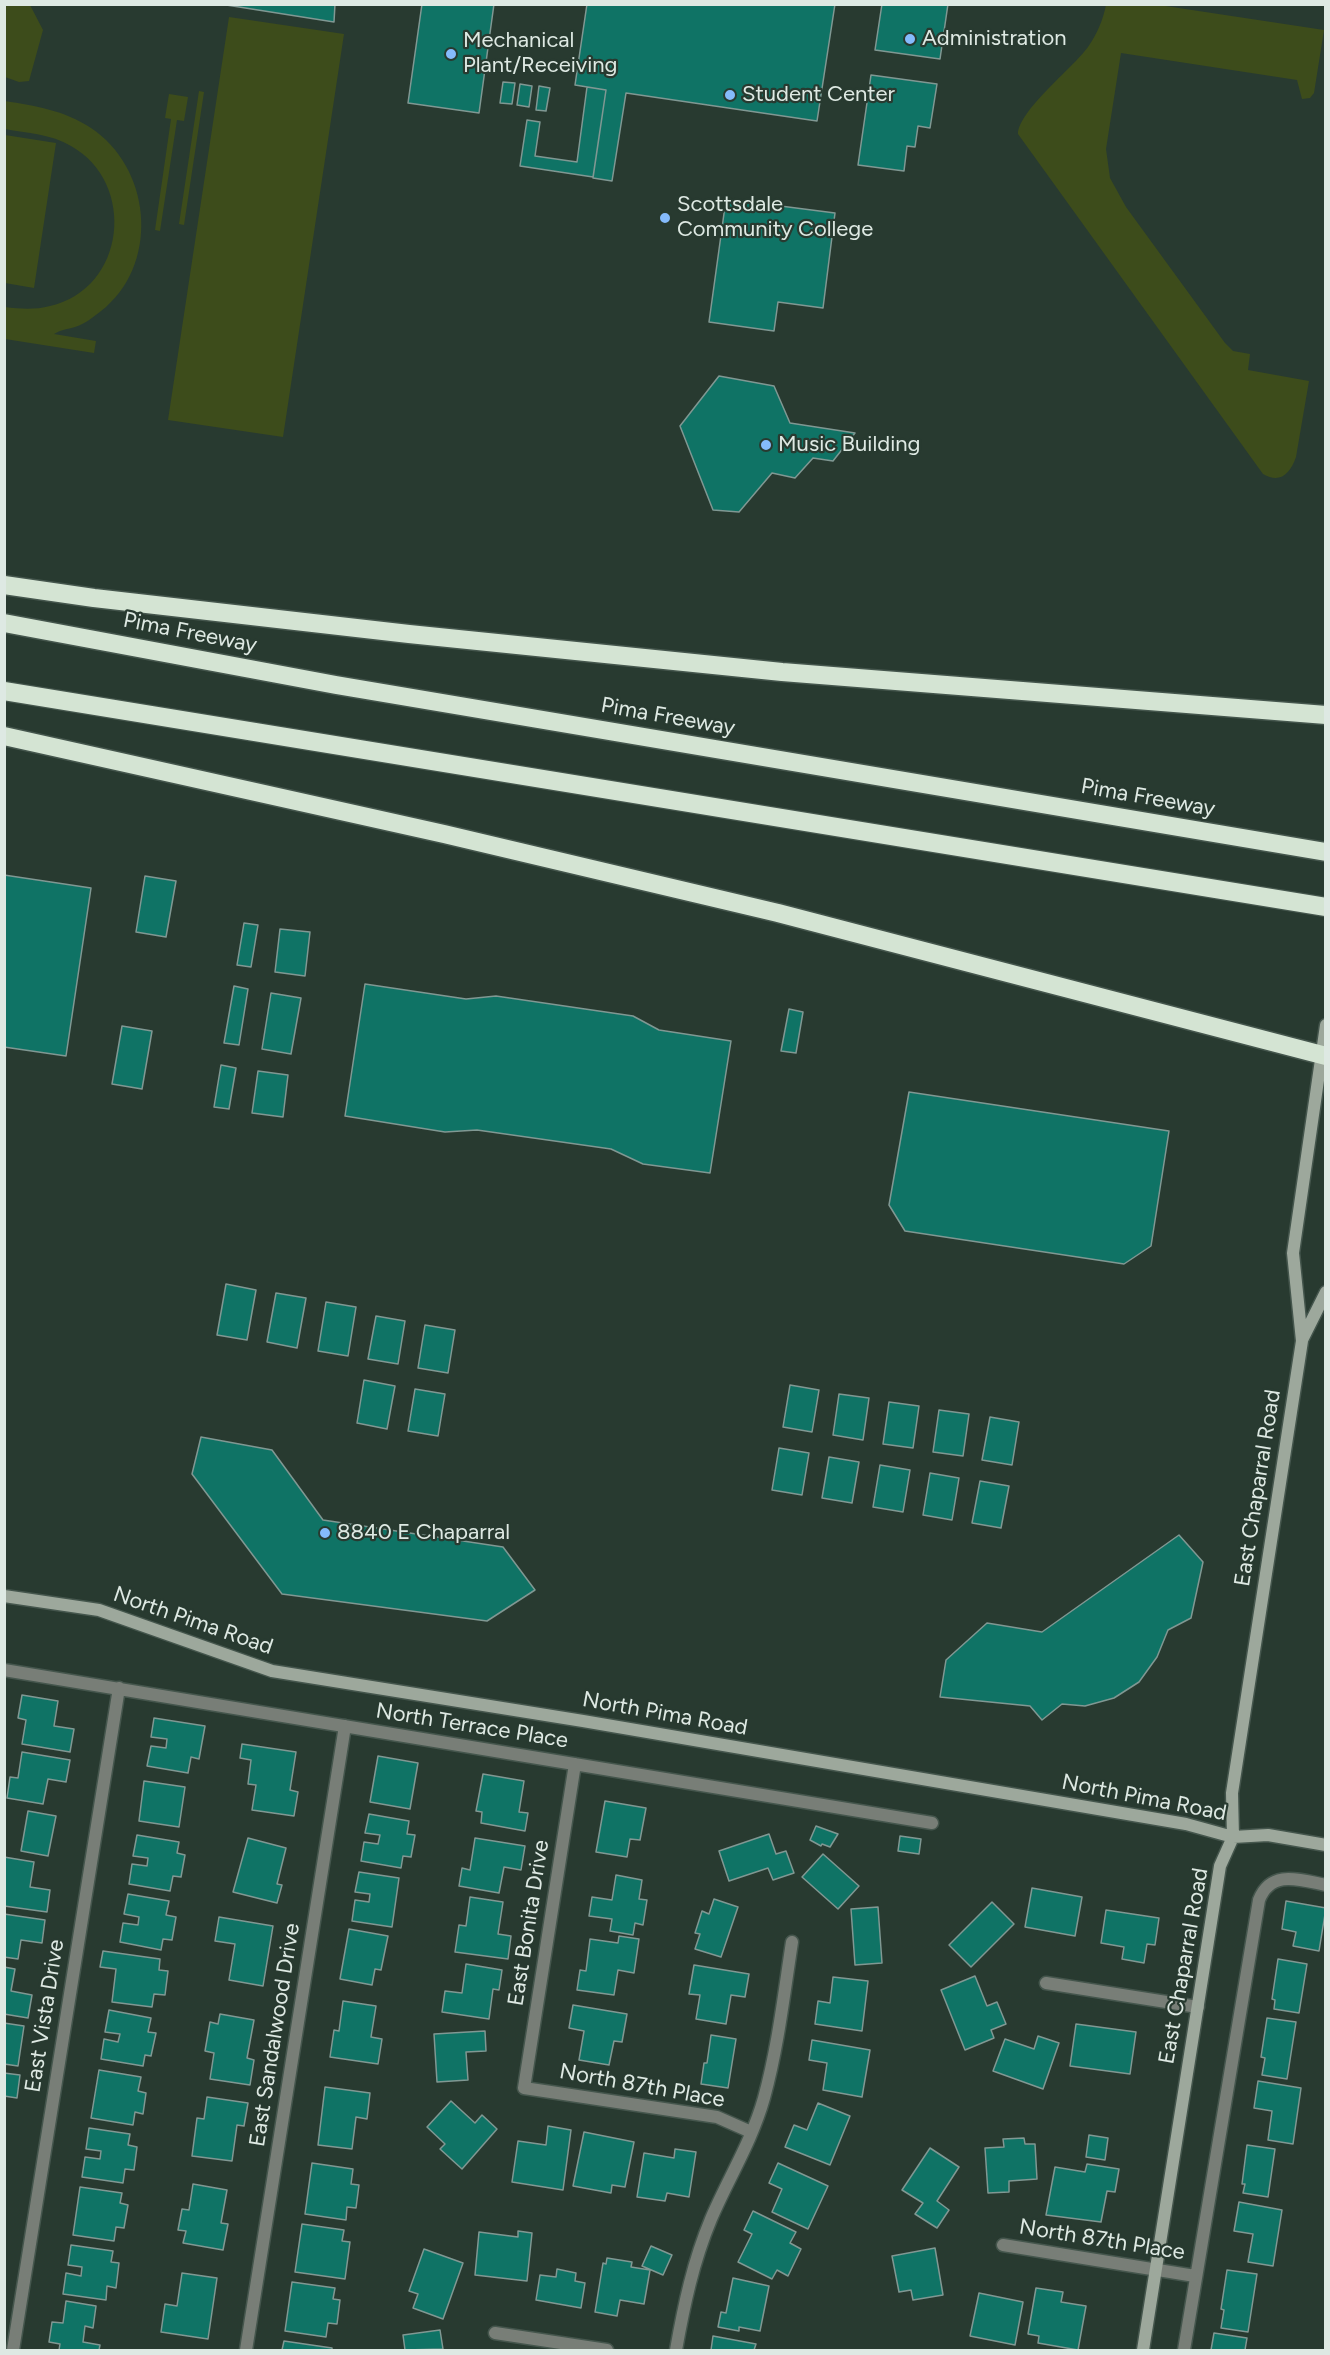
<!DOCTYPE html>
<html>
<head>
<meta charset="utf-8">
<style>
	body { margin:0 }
	#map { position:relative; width:1330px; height:2355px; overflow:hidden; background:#283a30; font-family:Figtree,sans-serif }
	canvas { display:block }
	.frame { position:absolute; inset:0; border:6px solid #dee9e3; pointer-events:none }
</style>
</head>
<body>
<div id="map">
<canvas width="1330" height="2355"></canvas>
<div class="frame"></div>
</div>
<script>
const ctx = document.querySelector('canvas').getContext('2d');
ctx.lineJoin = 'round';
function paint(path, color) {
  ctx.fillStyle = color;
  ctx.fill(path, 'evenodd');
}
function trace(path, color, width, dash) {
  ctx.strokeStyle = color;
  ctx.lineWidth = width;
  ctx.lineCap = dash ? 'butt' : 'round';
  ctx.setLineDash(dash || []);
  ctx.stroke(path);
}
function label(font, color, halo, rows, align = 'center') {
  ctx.font = font + ' Figtree,sans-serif';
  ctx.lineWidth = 4.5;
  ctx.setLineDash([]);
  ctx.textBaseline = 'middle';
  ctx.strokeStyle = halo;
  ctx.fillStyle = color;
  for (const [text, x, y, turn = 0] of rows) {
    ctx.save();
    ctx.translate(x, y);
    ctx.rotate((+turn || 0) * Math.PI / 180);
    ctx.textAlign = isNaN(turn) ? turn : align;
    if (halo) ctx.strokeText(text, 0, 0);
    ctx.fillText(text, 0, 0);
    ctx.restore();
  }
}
const green = new Path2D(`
	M 5,4 L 30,5 L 43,30 L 29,81 L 19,82 L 5,77 Z
	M 1106,5 L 1159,5 L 1324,30 L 1314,93 L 1310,98 L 1302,99 L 1297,80 L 1121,53 L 1106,149 L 1110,178 L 1126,207 L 1225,343 L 1233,351 L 1250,354 L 1248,370 L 1309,381 L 1296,457 C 1290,474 1280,484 1263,474 L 1018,134 C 1019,110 1072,69 1088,47 C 1097,34 1103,20 1106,5 Z
	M 229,17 L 344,34 L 283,437 L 168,420 Z
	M 199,91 L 204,92 L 184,225 L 179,224 Z
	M 169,94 L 188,97 L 184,121 L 177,120 L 160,231 L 155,230 L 171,119 L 165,118 Z
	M 5,101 C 35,106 64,110 91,128 C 150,167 160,259 106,307 C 97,314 86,324 75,327 C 68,329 60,330 54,334 L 96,341 L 94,353 L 5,339 L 5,307 C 20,309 35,310 50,306 C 126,289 137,183 71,146 C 51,134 27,133 5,129 Z
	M 5,135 L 56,143 L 34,288 L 5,283 Z`);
const building = new Path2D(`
	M 220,4 L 335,4 L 334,22 Z
	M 422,4 L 494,4 L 479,113 L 408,103 Z
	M 587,4 L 835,4 L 817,121 L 626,93 L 612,181 L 593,178 L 606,90 L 575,85 Z
	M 882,4 L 948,4 L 940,59 L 875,50 Z
	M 871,75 L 937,84 L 930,128 L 918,126 L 915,147 L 907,146 L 904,171 L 858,165 Z
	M 503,82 L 515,83 L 512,104 L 500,103 Z
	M 520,84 L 532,86 L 529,107 L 517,105 Z
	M 539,86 L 550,88 L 546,111 L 536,110 Z
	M 587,87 L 606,90 L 593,177 L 520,166 L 527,120 L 540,122 L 535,156 L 577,162 Z
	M 726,199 L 835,213 L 823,308 L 778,302 L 774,331 L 709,322 Z
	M 719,376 L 774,386 L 790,423 L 855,433 L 833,461 L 813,458 L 795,478 L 772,473 L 739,512 L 713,510 L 680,426 Z
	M 4,875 L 91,888 L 66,1056 L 4,1047 Z
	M 145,876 L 176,881 L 166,937 L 136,932 Z
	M 244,923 L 258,925 L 251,967 L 237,965 Z
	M 280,929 L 310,932 L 305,976 L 275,972 Z
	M 365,984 L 466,999 L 496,996 L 633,1016 L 659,1030 L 731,1041 L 710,1173 L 643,1164 L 611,1149 L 477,1130 L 445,1132 L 345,1116 Z
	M 234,986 L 248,989 L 239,1045 L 224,1043 Z
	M 271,993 L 301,998 L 291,1054 L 262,1049 Z
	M 789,1009 L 803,1012 L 796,1053 L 781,1051 Z
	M 122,1026 L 152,1031 L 142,1089 L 112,1084 Z
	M 221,1065 L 236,1068 L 229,1109 L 214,1107 Z
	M 258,1071 L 288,1075 L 283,1117 L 252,1113 Z
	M 909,1092 L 1169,1131 L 1151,1246 L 1124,1264 L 905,1231 L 889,1205 Z
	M 226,1284 L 256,1290 L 247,1340 L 217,1335 Z
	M 276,1293 L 306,1298 L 297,1348 L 267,1342 Z
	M 326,1302 L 356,1307 L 348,1356 L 318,1351 Z
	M 376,1316 L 405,1321 L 398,1364 L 368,1359 Z
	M 425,1325 L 455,1330 L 448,1373 L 418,1368 Z
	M 364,1380 L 395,1386 L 387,1429 L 357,1423 Z
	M 790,1385 L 819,1390 L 812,1432 L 783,1427 Z
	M 415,1389 L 445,1394 L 438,1436 L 408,1431 Z
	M 839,1394 L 869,1398 L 863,1440 L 833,1435 Z
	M 889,1402 L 919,1406 L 913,1448 L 883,1444 Z
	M 939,1410 L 969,1414 L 963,1456 L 933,1452 Z
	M 990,1417 L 1019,1422 L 1012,1465 L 982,1460 Z
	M 201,1437 L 272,1450 L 323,1520 L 503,1547 L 535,1590 L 487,1621 L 282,1594 L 192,1474 Z
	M 779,1448 L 809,1453 L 802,1495 L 772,1490 Z
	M 829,1457 L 859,1462 L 852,1503 L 822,1498 Z
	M 880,1465 L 910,1470 L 903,1512 L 873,1507 Z
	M 930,1473 L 959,1478 L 952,1520 L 923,1515 Z
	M 980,1481 L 1009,1486 L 1001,1528 L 972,1523 Z
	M 1179,1535 L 1203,1562 L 1191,1618 L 1168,1630 L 1157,1657 L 1139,1682 L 1114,1698 L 1085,1706 L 1062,1704 L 1042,1720 L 1030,1706 L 940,1697 L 946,1660 L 987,1623 L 1042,1632 Z
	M 22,1695 L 58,1701 L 54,1726 L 74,1729 L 70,1752 L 22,1744 L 26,1720 L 18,1718 Z
	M 154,1718 L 205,1726 L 199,1759 L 191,1757 L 188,1773 L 147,1766 L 151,1746 L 166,1748 L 167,1739 L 151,1737 Z
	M 242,1744 L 296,1752 L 290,1790 L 298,1792 L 294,1816 L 252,1810 L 256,1785 L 248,1784 L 251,1760 L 240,1758 Z
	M 22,1752 L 70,1760 L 66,1782 L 48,1779 L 43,1804 L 7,1798 L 10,1777 L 18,1778 Z
	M 378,1756 L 418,1763 L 410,1809 L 370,1802 Z
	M 483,1774 L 524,1781 L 519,1812 L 528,1813 L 525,1831 L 481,1823 L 482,1812 L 476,1811 Z
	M 144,1781 L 185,1787 L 179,1827 L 139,1821 Z
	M 605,1801 L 646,1808 L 640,1840 L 630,1839 L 627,1857 L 596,1852 Z
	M 28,1811 L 56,1816 L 48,1856 L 21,1851 Z
	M 369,1814 L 409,1821 L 407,1834 L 415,1835 L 411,1857 L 403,1856 L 401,1868 L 361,1861 L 364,1842 L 378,1844 L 380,1835 L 365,1833 Z
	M 816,1826 L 838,1834 L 830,1847 L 822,1844 L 821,1846 L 810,1840 Z
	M 769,1834 L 776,1854 L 786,1851 L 794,1873 L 773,1880 L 768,1868 L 729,1881 L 719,1851 Z
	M 137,1835 L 179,1842 L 177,1853 L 185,1855 L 181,1877 L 173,1876 L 170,1891 L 129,1884 L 132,1864 L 147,1866 L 148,1858 L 133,1856 Z
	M 900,1836 L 921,1839 L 919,1854 L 898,1851 Z
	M 248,1838 L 286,1848 L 277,1884 L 282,1885 L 277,1903 L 233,1892 Z
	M 475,1838 L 525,1846 L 521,1870 L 504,1867 L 499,1893 L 459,1886 L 462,1868 L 470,1870 Z
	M 823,1854 L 859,1886 L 838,1909 L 802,1877 Z
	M 4,1857 L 34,1862 L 30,1887 L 50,1890 L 47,1912 L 4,1906 Z
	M 359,1872 L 399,1878 L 392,1927 L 352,1921 L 355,1900 L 369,1902 L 370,1894 L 355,1892 Z
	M 616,1875 L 642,1880 L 639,1899 L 647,1900 L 643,1925 L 635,1923 L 633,1935 L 610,1931 L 612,1919 L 589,1916 L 592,1897 L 612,1900 Z
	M 1032,1888 L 1082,1897 L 1075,1936 L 1025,1927 Z
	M 128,1894 L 169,1901 L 166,1915 L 176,1917 L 172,1940 L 163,1939 L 161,1950 L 120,1942 L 123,1923 L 138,1925 L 139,1917 L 124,1914 Z
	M 470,1897 L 503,1902 L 498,1934 L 511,1936 L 508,1959 L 455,1952 L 459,1925 L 466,1926 Z
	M 714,1899 L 738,1907 L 721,1957 L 695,1949 L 700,1934 L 695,1933 L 702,1911 L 709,1914 Z
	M 1286,1901 L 1326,1908 L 1319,1951 L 1293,1946 L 1296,1932 L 1282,1929 Z
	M 992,1902 L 1014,1924 L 971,1967 L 949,1945 Z
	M 878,1907 L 882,1963 L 855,1965 L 851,1909 Z
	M 1106,1910 L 1159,1918 L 1155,1945 L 1147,1944 L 1144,1963 L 1122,1959 L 1124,1947 L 1101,1943 Z
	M 4,1914 L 45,1920 L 42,1943 L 21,1940 L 18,1959 L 4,1957 Z
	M 219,1917 L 273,1926 L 263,1986 L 229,1980 L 235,1944 L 215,1941 Z
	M 349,1929 L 388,1936 L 381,1970 L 375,1969 L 372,1985 L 340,1979 Z
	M 619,1936 L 639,1939 L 634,1973 L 618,1970 L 614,1995 L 577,1990 L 580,1970 L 586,1971 L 590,1939 L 618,1943 Z
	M 103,1951 L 160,1959 L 159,1970 L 168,1971 L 165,1995 L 154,1994 L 152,2007 L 112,2002 L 116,1969 L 100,1967 Z
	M 1278,1959 L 1307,1964 L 1299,2013 L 1274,2009 L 1275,2000 L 1272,1999 Z
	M 466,1964 L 502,1970 L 499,1990 L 493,1989 L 489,2019 L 442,2012 L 445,1991 L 462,1993 Z
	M 694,1965 L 749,1974 L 745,1997 L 731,1995 L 726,2024 L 696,2019 L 700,1995 L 689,1994 Z
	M 4,1967 L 15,1969 L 11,1991 L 32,1995 L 28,2018 L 4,2014 Z
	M 975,1976 L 987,2006 L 997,2002 L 1006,2024 L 991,2030 L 994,2038 L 965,2050 L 941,1990 Z
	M 833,1977 L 868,1981 L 862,2031 L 815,2024 L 818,2001 L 830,2003 Z
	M 343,2001 L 376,2006 L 371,2037 L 382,2039 L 378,2064 L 330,2057 L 334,2030 L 339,2031 Z
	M 573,2005 L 627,2014 L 622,2042 L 614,2041 L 609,2065 L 579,2060 L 584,2031 L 569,2028 Z
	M 109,2010 L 151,2018 L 148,2032 L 156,2033 L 151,2056 L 145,2055 L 143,2066 L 101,2059 L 104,2039 L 118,2042 L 120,2034 L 105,2032 Z
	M 220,2014 L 254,2020 L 247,2058 L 254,2060 L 250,2085 L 210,2079 L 214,2053 L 205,2051 L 210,2022 L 218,2024 Z
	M 1267,2018 L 1296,2022 L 1287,2079 L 1262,2075 L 1265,2058 L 1261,2057 Z
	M 4,2023 L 24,2026 L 18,2066 L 4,2064 Z
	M 1076,2024 L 1136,2032 L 1130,2074 L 1070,2066 Z
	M 485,2031 L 486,2051 L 466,2052 L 468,2080 L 437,2082 L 434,2034 Z
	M 711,2035 L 736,2039 L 728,2088 L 701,2084 L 704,2063 L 707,2063 Z
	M 1038,2036 L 1059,2043 L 1043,2089 L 993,2071 L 1005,2039 L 1034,2049 Z
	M 812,2040 L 870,2050 L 862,2097 L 823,2090 L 827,2063 L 809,2060 Z
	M 99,2070 L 141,2077 L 138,2091 L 146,2093 L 143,2114 L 135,2112 L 133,2125 L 91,2118 Z
	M 4,2073 L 20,2075 L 17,2098 L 4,2096 Z
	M 1258,2081 L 1301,2088 L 1293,2144 L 1268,2140 L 1272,2111 L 1254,2108 Z
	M 325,2087 L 370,2093 L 367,2119 L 356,2117 L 352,2149 L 318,2145 Z
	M 207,2097 L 248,2103 L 244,2126 L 237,2125 L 232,2161 L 192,2156 L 197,2118 L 204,2119 Z
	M 451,2101 L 475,2123 L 482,2115 L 497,2129 L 462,2169 L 440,2149 L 445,2144 L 427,2127 Z
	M 818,2103 L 850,2116 L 830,2165 L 785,2147 L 794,2125 L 807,2130 Z
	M 548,2126 L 571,2130 L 563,2190 L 512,2182 L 518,2141 L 546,2145 Z
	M 89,2128 L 130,2134 L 128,2145 L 137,2147 L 134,2170 L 125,2169 L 123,2183 L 82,2177 L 85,2157 L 100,2159 L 101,2151 L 86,2149 Z
	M 584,2132 L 634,2142 L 625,2187 L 612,2185 L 611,2193 L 573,2186 Z
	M 1089,2135 L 1108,2138 L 1105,2160 L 1086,2157 Z
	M 1024,2138 L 1025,2144 L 1035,2144 L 1037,2179 L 1009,2181 L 1009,2192 L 988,2193 L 985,2148 L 1004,2147 L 1003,2139 Z
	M 1247,2145 L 1275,2149 L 1268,2197 L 1243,2193 L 1245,2184 L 1242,2184 Z
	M 930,2148 L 959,2167 L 937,2201 L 949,2210 L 937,2228 L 915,2214 L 923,2203 L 902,2190 Z
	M 675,2149 L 696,2152 L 689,2197 L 667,2193 L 665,2201 L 637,2197 L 644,2153 L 674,2158 Z
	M 312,2163 L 353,2169 L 351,2184 L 359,2185 L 356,2208 L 347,2207 L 346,2220 L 305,2214 Z
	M 778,2163 L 828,2186 L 808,2229 L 772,2212 L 782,2189 L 769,2183 Z
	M 1087,2164 L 1119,2169 L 1115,2192 L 1107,2191 L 1101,2222 L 1046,2215 L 1055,2167 L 1085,2172 Z
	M 193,2184 L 227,2190 L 221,2223 L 228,2224 L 223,2250 L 183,2243 L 186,2231 L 178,2230 L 182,2209 L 189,2210 Z
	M 80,2187 L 122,2193 L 120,2203 L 128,2205 L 124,2228 L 116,2227 L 114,2241 L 73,2235 Z
	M 1239,2202 L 1282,2210 L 1273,2266 L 1248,2262 L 1253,2234 L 1234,2231 Z
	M 753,2211 L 796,2232 L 790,2243 L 801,2249 L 788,2276 L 777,2270 L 772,2279 L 738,2262 L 752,2234 L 744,2230 Z
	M 302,2224 L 344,2230 L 342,2241 L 350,2242 L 345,2279 L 295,2272 Z
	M 518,2231 L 532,2233 L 527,2281 L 475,2275 L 479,2232 L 518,2237 Z
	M 71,2245 L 113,2251 L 111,2262 L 119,2263 L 116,2288 L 107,2286 L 106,2300 L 63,2294 L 66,2273 L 81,2276 L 82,2267 L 68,2265 Z
	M 651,2246 L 672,2255 L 663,2275 L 642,2266 Z
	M 935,2248 L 943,2295 L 913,2300 L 911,2290 L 899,2292 L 892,2256 Z
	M 424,2249 L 463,2263 L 443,2319 L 413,2308 L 418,2294 L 409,2291 Z
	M 607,2258 L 632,2262 L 631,2267 L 650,2270 L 644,2304 L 620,2300 L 617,2316 L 595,2312 L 603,2263 L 606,2264 Z
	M 557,2269 L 576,2273 L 575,2281 L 585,2283 L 581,2308 L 536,2300 L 540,2275 L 556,2277 Z
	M 1227,2270 L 1257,2274 L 1248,2332 L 1221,2328 L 1224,2310 L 1221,2309 Z
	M 182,2273 L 217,2278 L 208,2339 L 161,2332 L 165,2304 L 177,2306 Z
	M 733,2278 L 769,2286 L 760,2331 L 739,2327 L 739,2331 L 718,2327 L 721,2312 L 726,2313 Z
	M 292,2282 L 335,2288 L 333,2299 L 340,2300 L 337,2324 L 328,2323 L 326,2337 L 285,2331 Z
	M 1036,2288 L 1063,2292 L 1061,2302 L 1086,2306 L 1078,2350 L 1038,2343 L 1039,2336 L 1028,2334 Z
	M 979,2293 L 1023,2302 L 1015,2345 L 970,2336 Z
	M 66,2301 L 96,2306 L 93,2328 L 85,2326 L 83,2342 L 100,2345 L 99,2350 L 59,2350 L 60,2344 L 49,2342 L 52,2322 L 63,2323 Z
	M 440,2330 L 443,2349 L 405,2350 L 403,2335 Z
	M 1214,2333 L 1247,2338 L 1245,2350 L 1211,2350 Z
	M 713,2336 L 756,2344 L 754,2350 L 711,2350 Z
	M 284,2341 L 332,2348 L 332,2350 L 282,2350 Z`);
const street = new Path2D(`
	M 4,1670 L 932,1823
	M 575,1764 L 524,2088 L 717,2117 L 751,2132
	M 1046,1983 L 1198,2007
	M 1003,2245 L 1195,2276
	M 495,2333 L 607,2350
	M 13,2350 L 119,1688
	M 246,2350 L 345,1726
	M 676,2350 C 684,2305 693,2262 711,2219 C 728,2179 752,2141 764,2098 C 778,2047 784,1994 792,1942
	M 1184,2350 L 1259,1900 C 1271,1869 1300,1880 1326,1885`);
const secondary = new Path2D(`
	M 1302,1340 L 1326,1292
	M 4,1596 L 99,1610 L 272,1671 L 583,1721 L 1186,1824 L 1233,1837 L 1268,1835 L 1326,1845
	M 1143,2350 L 1220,1866 L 1233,1837 L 1232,1793 L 1302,1341 L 1293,1253 L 1326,1025`);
const highway = new Path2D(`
	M 4,585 L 94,598 L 409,634 L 782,672 L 1326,715
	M 4,623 L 336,685 L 1326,852
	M 4,691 L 1326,907
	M 4,736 L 444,834 L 778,913 L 1326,1056`);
const markers = [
	[910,39,6,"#85bbfb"],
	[451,54,6,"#85bbfb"],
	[730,95,6,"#85bbfb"],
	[665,218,6,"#85bbfb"],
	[766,445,6,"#85bbfb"],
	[325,1533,6,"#85bbfb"]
];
const poiNames = [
	["Administration",922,39],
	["Mechanical",463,41],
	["Plant/Receiving",463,66],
	["Student Center",742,95],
	["Scottsdale",677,205],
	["Community College",677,230],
	["Music Building",778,445],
	["8840 E Chaparral",337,1533]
];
const streetNames = [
	["Pima Freeway",190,633,11],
	["Pima Freeway",668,717,10],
	["Pima Freeway",1148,798,10],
	["East Chaparral Road",1258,1488,-81],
	["North Pima Road",193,1621,19],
	["North Pima Road",665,1714,10],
	["North Terrace Place",472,1726,9],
	["North Pima Road",1144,1798,11],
	["East Bonita Drive",529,1923,-81],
	["East Chaparral Road",1184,1966,-80],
	["East Vista Drive",45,2016,-81],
	["East Sandalwood Drive",275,2035,-81],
	["North 87th Place",642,2086,10],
	["North 87th Place",1102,2240,9]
];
paint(green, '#3d4c1b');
paint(building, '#0f7365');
trace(building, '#809893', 1.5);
trace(street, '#45564d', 15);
trace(secondary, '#45564d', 15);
trace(highway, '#45564d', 21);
trace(street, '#787e77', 12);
trace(secondary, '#9da89c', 12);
trace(highway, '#d4e4d3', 18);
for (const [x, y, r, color] of markers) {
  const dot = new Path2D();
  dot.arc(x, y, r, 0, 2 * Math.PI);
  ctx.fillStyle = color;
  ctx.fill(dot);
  trace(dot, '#283a30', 2);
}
label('22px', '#dee9e3', '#283a30', poiNames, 'left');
label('22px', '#dee9e3', '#283a30', streetNames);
</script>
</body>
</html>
